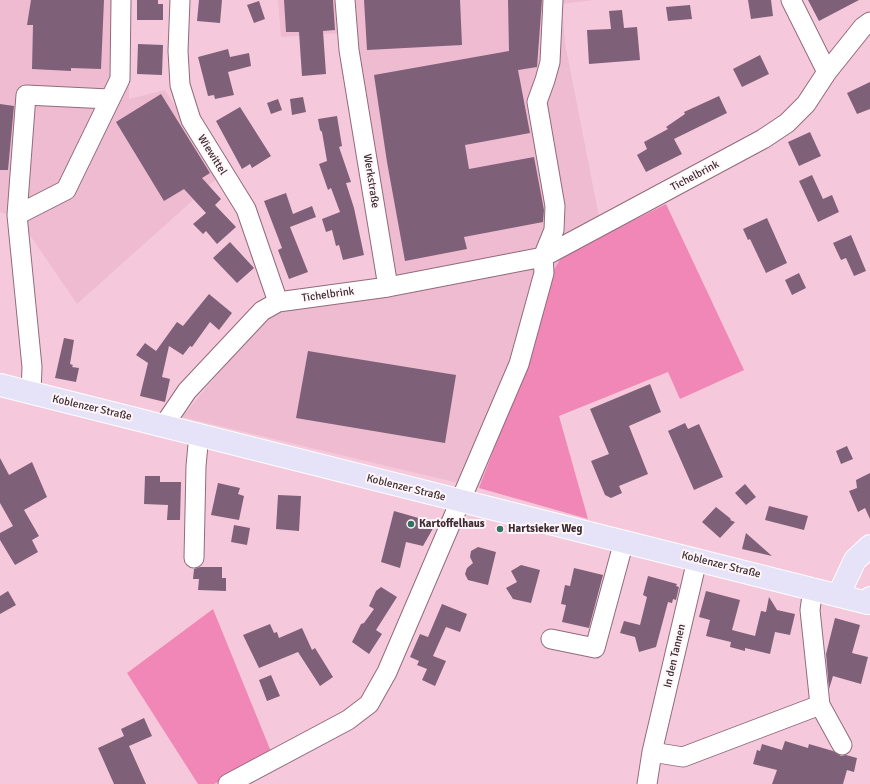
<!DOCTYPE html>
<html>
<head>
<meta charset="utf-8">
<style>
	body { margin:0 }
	canvas { display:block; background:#f5c9db }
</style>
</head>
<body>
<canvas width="870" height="784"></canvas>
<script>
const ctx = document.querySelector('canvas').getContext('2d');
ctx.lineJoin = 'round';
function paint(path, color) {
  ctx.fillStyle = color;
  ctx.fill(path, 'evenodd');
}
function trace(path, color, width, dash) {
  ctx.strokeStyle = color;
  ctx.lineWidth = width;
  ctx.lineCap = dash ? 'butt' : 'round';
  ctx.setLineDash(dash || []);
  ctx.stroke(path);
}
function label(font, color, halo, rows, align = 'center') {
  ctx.font = font + ' Signika,sans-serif';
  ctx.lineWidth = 4;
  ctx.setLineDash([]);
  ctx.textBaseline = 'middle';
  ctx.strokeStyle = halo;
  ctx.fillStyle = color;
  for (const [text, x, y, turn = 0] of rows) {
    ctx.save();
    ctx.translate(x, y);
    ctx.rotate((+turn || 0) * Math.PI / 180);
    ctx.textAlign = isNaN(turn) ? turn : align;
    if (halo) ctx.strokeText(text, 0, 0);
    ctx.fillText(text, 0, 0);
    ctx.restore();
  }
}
const built = new Path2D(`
	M 0,0 L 128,0 L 129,99 L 165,90 L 220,176 L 77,304 L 27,231 L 13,217 L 0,212 Z
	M 278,0 L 594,0 L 562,4 L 565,43 L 603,237 L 562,256 L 525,368 L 479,488 L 182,417 L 262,321 L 283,310 L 396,294 L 360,77 L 356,32 L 281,37 Z`);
const green = new Path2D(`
	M 666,204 L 744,370 L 680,399 L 668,372 L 559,416 L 588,519 L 479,488 L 525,368 L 551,275 L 562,256 Z
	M 213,609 L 272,754 L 214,784 L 198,784 L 127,673 Z`);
const building = new Path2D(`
	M 31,0 L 104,0 L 101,69 L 71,68 L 71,71 L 32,69 L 33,25 L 27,25 Z
	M 137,0 L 158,0 L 158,4 L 163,4 L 163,20 L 137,20 Z
	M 199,0 L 222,0 L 220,23 L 197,21 Z
	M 284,0 L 333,0 L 335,30 L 323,31 L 326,74 L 302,76 L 299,32 L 286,32 Z
	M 364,0 L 460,0 L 462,45 L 367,50 Z
	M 508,0 L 542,0 L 537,67 L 518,70 L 530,133 L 465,145 L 469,169 L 534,157 L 544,210 L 543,222 L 464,237 L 467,249 L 405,261 L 387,162 L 374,75 L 509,51 Z
	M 748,0 L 771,0 L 773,16 L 751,19 Z
	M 808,0 L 859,0 L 819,21 Z
	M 259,1 L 265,19 L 254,23 L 247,5 Z
	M 690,5 L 692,19 L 668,21 L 666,7 Z
	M 622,10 L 624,28 L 637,27 L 640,60 L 589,64 L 587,30 L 611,29 L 609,11 Z
	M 138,44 L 163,45 L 162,75 L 137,74 Z
	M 228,49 L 230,57 L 249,53 L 251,66 L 228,72 L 234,95 L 215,99 L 214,95 L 208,96 L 198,57 Z
	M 760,55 L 769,74 L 742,87 L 733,69 Z
	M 870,82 L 870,109 L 857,114 L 847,93 Z
	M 161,94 L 210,173 L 202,178 L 221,199 L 215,205 L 236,227 L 217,244 L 206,231 L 203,234 L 193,224 L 206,213 L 184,189 L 164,201 L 116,122 Z
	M 719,96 L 727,113 L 674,139 L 682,154 L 646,172 L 637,155 L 647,149 L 644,142 L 668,129 L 666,127 L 685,114 L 684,112 Z
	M 303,97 L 306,112 L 292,115 L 290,99 Z
	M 278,99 L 282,110 L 271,114 L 267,103 Z
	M 0,104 L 14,106 L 8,170 L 0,170 Z
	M 240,107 L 271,156 L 252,168 L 250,164 L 242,169 L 216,121 Z
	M 337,116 L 342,146 L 339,147 L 351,182 L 346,183 L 354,208 L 364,255 L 343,260 L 339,245 L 336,246 L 332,230 L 326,232 L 322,219 L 340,212 L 331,188 L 328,190 L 319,164 L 327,161 L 322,132 L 320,130 L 318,119 Z
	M 810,132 L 821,156 L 799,166 L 788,142 Z
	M 812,175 L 823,199 L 832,195 L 839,212 L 818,222 L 799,181 Z
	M 286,193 L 293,214 L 312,206 L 316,217 L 290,227 L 308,272 L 289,279 L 278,250 L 282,248 L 264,201 Z
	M 767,218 L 787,263 L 766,273 L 750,239 L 748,240 L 743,229 Z
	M 851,235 L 866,271 L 854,276 L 846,258 L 841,260 L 833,243 Z
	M 230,242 L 254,268 L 237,283 L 213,258 Z
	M 799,273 L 806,288 L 792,295 L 785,280 Z
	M 209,294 L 232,313 L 219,330 L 210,322 L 192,347 L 190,346 L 183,355 L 169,346 L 162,377 L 170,379 L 165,402 L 140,396 L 148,363 L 136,355 L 145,343 L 156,351 L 177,322 L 183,326 Z
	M 64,338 L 74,340 L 70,364 L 73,365 L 72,367 L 79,368 L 76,382 L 55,378 Z
	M 308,351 L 456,375 L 445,443 L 296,418 Z
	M 650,384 L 661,412 L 629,426 L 648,474 L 619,486 L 622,493 L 611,498 L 605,495 L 591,461 L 609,454 L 590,409 Z
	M 685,423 L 688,429 L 699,424 L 723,477 L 694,490 L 668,431 Z
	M 847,446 L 853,459 L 841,464 L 836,451 Z
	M 0,458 L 9,475 L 32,462 L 47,497 L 24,510 L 39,536 L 32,540 L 38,552 L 15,565 L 0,540 L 0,533 L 13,526 L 0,503 Z
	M 870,473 L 870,519 L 865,508 L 858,512 L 849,491 L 857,488 L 856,480 Z
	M 145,476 L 160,476 L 160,482 L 181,482 L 180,520 L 167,520 L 168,505 L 144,504 Z
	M 218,483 L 240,488 L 238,494 L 244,496 L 239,520 L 211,515 Z
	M 745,484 L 756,497 L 746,505 L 735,493 Z
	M 278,495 L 301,496 L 299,531 L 276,529 Z
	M 769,506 L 808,516 L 804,530 L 765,520 Z
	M 716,507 L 731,519 L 730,520 L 735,522 L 720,538 L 702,522 Z
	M 394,511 L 436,523 L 423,546 L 406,542 L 400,568 L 381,562 Z
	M 234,525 L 250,528 L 247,545 L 231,542 Z
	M 746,533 L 772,556 L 742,549 Z
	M 478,547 L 496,552 L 488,585 L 468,580 L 465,574 L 467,568 L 473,563 L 470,557 L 471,551 Z
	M 521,565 L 540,570 L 531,603 L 513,599 L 506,588 L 517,582 L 511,571 Z
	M 200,567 L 222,567 L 222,578 L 226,578 L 226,591 L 198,590 L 199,579 L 193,579 L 194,569 Z
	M 574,568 L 603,575 L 589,628 L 562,622 L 566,605 L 561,604 L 565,585 L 570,586 Z
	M 648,576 L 677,584 L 676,586 L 679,587 L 676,600 L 673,599 L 672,603 L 668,602 L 656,647 L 639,652 L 635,637 L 620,633 L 624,621 L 640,625 L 647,597 L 643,595 Z
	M 381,587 L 397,597 L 376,630 L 382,634 L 369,654 L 352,642 L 361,624 L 364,623 L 374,609 L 369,606 L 376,591 Z
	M 8,591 L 16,605 L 0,614 L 0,596 Z
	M 706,591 L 740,600 L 732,630 L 755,636 L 761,611 L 766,612 L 769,597 L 777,610 L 795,614 L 790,635 L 775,632 L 770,654 L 745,648 L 745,651 L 730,647 L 731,642 L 706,636 L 710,620 L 699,617 Z
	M 442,604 L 467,614 L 460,632 L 446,627 L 433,656 L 446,661 L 435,686 L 422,680 L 427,669 L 417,665 L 419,661 L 410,657 L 420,634 L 428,637 Z
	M 835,618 L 860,625 L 852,653 L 868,657 L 861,684 L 833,676 L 829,689 L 826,654 Z
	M 270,624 L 274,633 L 277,632 L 279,638 L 302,628 L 312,650 L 315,648 L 333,677 L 320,686 L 298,652 L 259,668 L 243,635 Z
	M 271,675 L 280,696 L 267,701 L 259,680 Z
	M 144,718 L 152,736 L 129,746 L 146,784 L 114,784 L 98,748 L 124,736 L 121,729 Z
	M 785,741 L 808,748 L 809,744 L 833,751 L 841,756 L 846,755 L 857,758 L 854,772 L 847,770 L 843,784 L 772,784 L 777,770 L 753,764 L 757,750 L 760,751 L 762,744 L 782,750 Z`);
const minor = new Path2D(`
	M 180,0 L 178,51 L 180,85 L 191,120 L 246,209 L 278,302
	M 345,0 L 349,50 L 388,287
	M 791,0 L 827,72
	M 17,215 L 26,95 L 109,99
	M 31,393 L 32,367 L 17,215 L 66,190 L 120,79 L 121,0
	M 164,425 L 187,391 L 262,311 L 278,302 L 388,287 L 543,257 L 763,139 L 787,123 L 806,104 L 827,72 L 863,27 L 870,22
	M 194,558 L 196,466 L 199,434
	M 813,588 L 810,610 L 820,705 L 842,745
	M 551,639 L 595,648 L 624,541
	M 652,752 L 683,757 L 820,705
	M 228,784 L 348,720 L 369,704 L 387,672 L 519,364 L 544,273 L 543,257 L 554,230 L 555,206 L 537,102 L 545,80 L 550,62 L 553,0
	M 647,784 L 652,752 L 697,560`);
const major = new Path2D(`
	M 0,385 L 868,603 L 870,598
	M 839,594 L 855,560 L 870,546`);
const markers = [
	[411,524,4,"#347361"],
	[500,529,4,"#347361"]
];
const streetNames = [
	["Wiewittel",212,155,58],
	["Tichelbrink",695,176,-28],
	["Werkstraße",371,181,81],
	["Tichelbrink",328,295,-8],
	["Koblenzer Straße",92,408,13],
	["Koblenzer Straße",406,488,14],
	["Koblenzer Straße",721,565,14],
	["In den Tannen",675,656,-77]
];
const poiNames = [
	["Kartoffelhaus",419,524],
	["Hartsieker Weg",508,529]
];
paint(built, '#eebbd0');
paint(green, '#f087b7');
paint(building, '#7f6079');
trace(minor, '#926b7b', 21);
trace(major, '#fff', 24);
trace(minor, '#fff', 19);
trace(major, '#e6e3f8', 22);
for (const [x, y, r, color] of markers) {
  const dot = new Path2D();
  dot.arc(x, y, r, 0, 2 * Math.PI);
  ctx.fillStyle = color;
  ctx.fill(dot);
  trace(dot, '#fff6f9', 1.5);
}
label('11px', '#3c2b32', '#fff6f9', streetNames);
label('bold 11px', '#3c2b32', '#fff6f9', poiNames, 'left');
</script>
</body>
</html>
